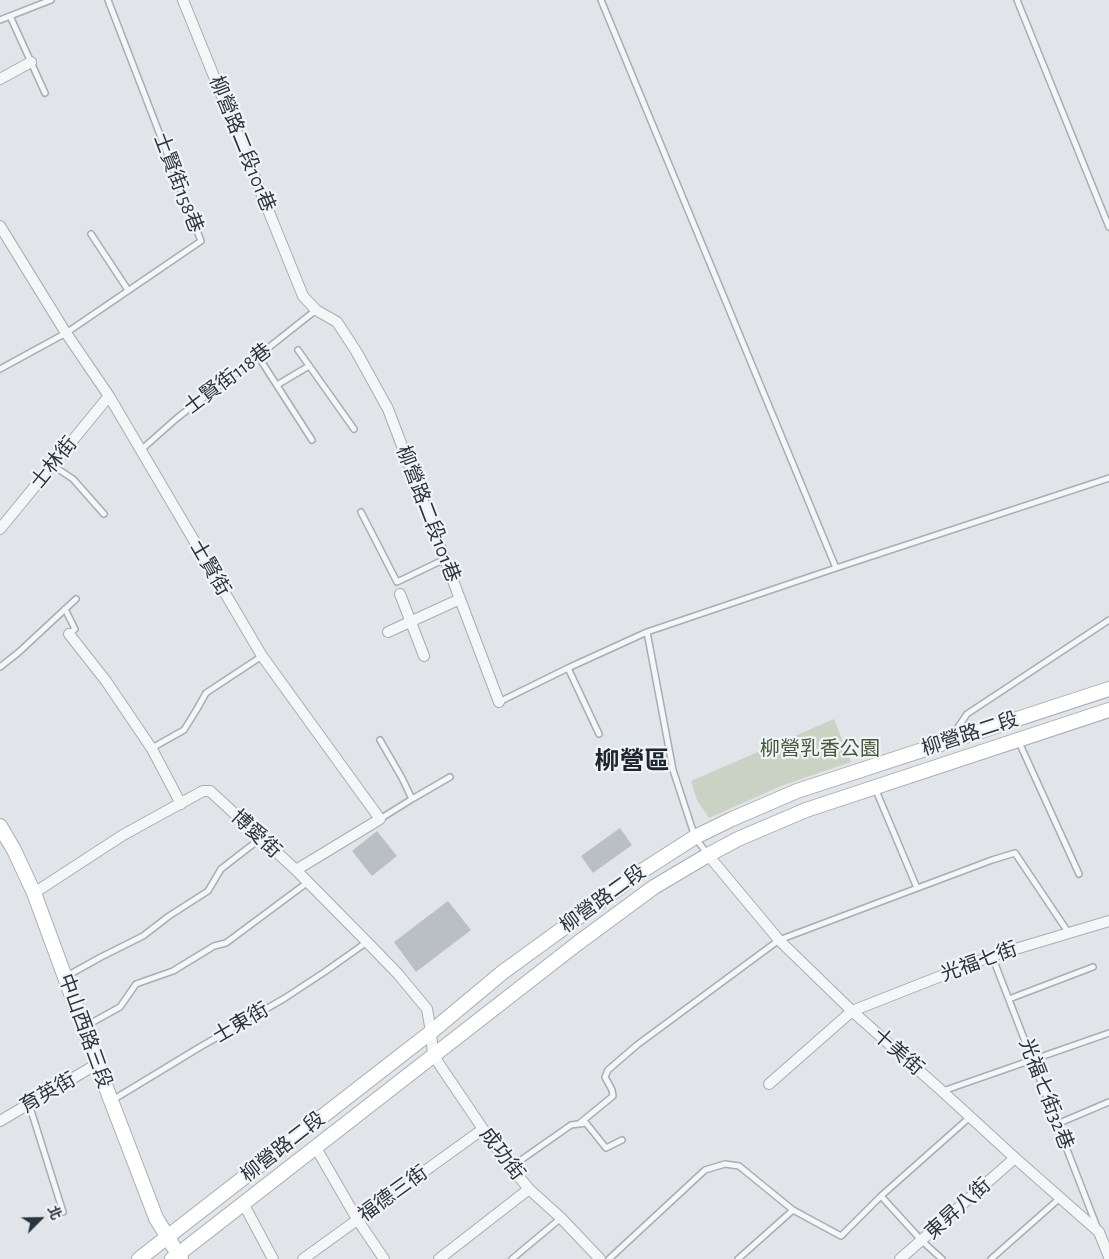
<!DOCTYPE html>
<html>
<head>
<meta charset="utf-8">
<style>
	body { margin:0 }
	#map { position:relative; width:1109px; height:1259px; overflow:hidden; background:#e1e5e9; font-family:"Alegreya Sans","Noto Sans TC",sans-serif }
	canvas { display:block }
	.north { position:absolute; left:15px; top:1194px; width:50px; height:50px; -webkit-text-stroke:4px #f1f4f6; paint-order:stroke; rotate:67deg; font-size:14px; font-weight:700; line-height:20px; text-align:center; color:#2b353f }
	.north::after { content:''; display:block; margin:auto; width:18px; height:22px; background:#2b353f; clip-path:polygon(50% 0,100% 100%,50% 72%,0 100%) }
</style>
</head>
<body>
<div id="map">
<canvas width="1109" height="1259"></canvas>
<div class="north">北</div>
</div>
<script>
const ctx = document.querySelector('canvas').getContext('2d');
ctx.lineJoin = 'round';
function paint(path, color) {
  ctx.fillStyle = color;
  ctx.fill(path, 'evenodd');
}
function trace(path, color, width, dash) {
  ctx.strokeStyle = color;
  ctx.lineWidth = width;
  ctx.lineCap = dash ? 'butt' : 'round';
  ctx.setLineDash(dash || []);
  ctx.stroke(path);
}
function label(font, color, halo, rows, align = 'center') {
  ctx.font = font + ' "Alegreya Sans","Noto Sans TC",sans-serif';
  ctx.lineWidth = 4.5;
  ctx.setLineDash([]);
  ctx.textBaseline = 'middle';
  ctx.strokeStyle = halo;
  ctx.fillStyle = color;
  for (const [text, x, y, turn = 0] of rows) {
    ctx.save();
    ctx.translate(x, y);
    ctx.rotate((+turn || 0) * Math.PI / 180);
    ctx.textAlign = isNaN(turn) ? turn : align;
    if (halo) ctx.strokeText(text, 0, 0);
    ctx.fillText(text, 0, 0);
    ctx.restore();
  }
}
const green = new Path2D(`
	M 834,719 L 851,762 L 781,786 L 709,818 L 697,800 L 691,781 Z`);
const building = new Path2D(`
	M 620,828 L 632,845 L 593,873 L 581,856 Z
	M 377,831 L 397,856 L 372,876 L 352,851 Z
	M 448,901 L 471,930 L 416,972 L 394,942 Z`);
const lane = new Path2D(`
	M 601,0 L 836,568
	M 1017,0 L 1109,227
	M 10,16 L 45,93
	M 0,20 L 51,0
	M 91,234 L 128,290
	M 298,350 L 354,429
	M 258,356 L 312,440
	M 0,369 L 66,333 L 201,241 L 108,0
	M 277,385 L 309,366
	M 141,450 L 177,418 L 258,356 L 316,310
	M 52,465 L 73,479 L 104,514
	M 361,512 L 397,582 L 445,559
	M 65,609 L 75,629 L 69,634
	M 647,632 L 836,568 L 1109,478
	M 0,667 L 19,652 L 76,599
	M 568,668 L 599,734
	M 499,702 L 568,668 L 647,632 L 673,770 L 695,837 L 708,855
	M 952,736 L 967,714 L 1109,620
	M 380,740 L 402,778 L 412,799
	M 1018,740 L 1079,874
	M 152,748 L 184,730 L 197,709 L 206,693 L 262,656
	M 875,788 L 917,888
	M 380,819 L 412,799 L 450,777
	M 992,956 L 1097,1227
	M 65,977 L 101,957 L 143,936 L 169,916 L 208,891 L 221,869 L 261,838
	M 1009,999 L 1093,967
	M 84,1027 L 120,1007 L 136,984 L 173,971 L 214,946 L 226,943 L 308,882
	M 943,1091 L 1109,1033
	M 111,1101 L 200,1047 L 285,998 L 326,971 L 367,942
	M 29,1104 L 63,1212
	M 580,1123 L 613,1096 L 612,1090 L 605,1077 L 608,1070 L 637,1045 L 779,940 L 992,860 L 1015,853 L 1068,932
	M 1057,1124 L 1109,1102
	M 511,1167 L 571,1125 L 586,1123 L 606,1148 L 622,1140
	M 881,1196 L 922,1241 L 942,1259
	M 512,1259 L 561,1218
	M 609,1259 L 705,1170 L 725,1164 L 739,1166 L 793,1210
	M 738,1259 L 793,1210 L 841,1236 L 881,1196 L 970,1117
	M 991,1259 L 1060,1198`);
const street = new Path2D(`
	M 183,0 L 303,296 L 316,310 L 337,322 L 356,351 L 388,409 L 499,702
	M 0,79 L 31,62
	M 0,226 L 66,333 L 109,396 L 262,656 L 380,819 L 296,870
	M 0,529 L 109,396
	M 400,594 L 424,656
	M 388,632 L 460,599
	M 69,634 L 106,681 L 152,749 L 181,804
	M 708,855 L 779,940 L 852,1011 L 942,1091 L 1015,1158 L 1099,1232 L 1109,1257
	M 34,893 L 123,835 L 203,791 L 210,791 L 296,870 L 367,942 L 398,974 L 427,1009 L 431,1032 L 433,1055 L 483,1129 L 511,1167 L 529,1189 L 561,1218 L 600,1259
	M 769,1084 L 852,1011 L 992,956 L 1109,921
	M 0,1121 L 97,1064
	M 316,1148 L 357,1219 L 384,1259
	M 243,1203 L 273,1259
	M 303,1259 L 483,1129
	M 439,1259 L 529,1189
	M 900,1259 L 1015,1158`);
const secondary = new Path2D(`
	M 0,826 L 14,850 L 34,893 L 97,1064 L 156,1218 L 181,1259
	M 139,1259 L 431,1032 L 503,972 L 642,871 L 695,837 L 732,819 L 797,791 L 1109,689
	M 172,1259 L 578,943 L 654,887 L 708,855 L 738,839 L 806,810 L 1109,710`);
const streetNames = [
	["柳營路二段101巷",242,144,68],
	["士賢街158巷",178,183,69],
	["士賢街118巷",228,379,-37],
	["士林街",54,463,-51],
	["柳營路二段101巷",428,514,69],
	["士賢街",210,568,60],
	["柳營路二段",970,734,-18],
	["博愛街",256,834,43],
	["柳營路二段",603,899,-36],
	["光福七街",979,962,-20],
	["士東街",241,1023,-30],
	["中山西路三段",85,1031,70],
	["十美街",898,1052,41],
	["育英街",48,1093,-30],
	["光福七街32巷",1046,1094,69],
	["柳營路二段",283,1147,-38],
	["成功街",502,1154,53],
	["福德三街",393,1194,-36],
	["東昇八街",958,1209,-42]
];
const parkNames = [
	["柳營乳香公園",820,749]
];
const districtNames = [
	["柳營區",632,761]
];
paint(green, '#c9d2c3');
paint(building, '#b9bfc5');
trace(lane, '#a7adb3', 8);
trace(street, '#a7adb3', 12);
trace(secondary, '#a7adb3', 16);
trace(lane, '#f4f6f7', 5);
trace(street, '#f4f6f7', 10);
trace(secondary, '#fff', 14);
label('20px', '#2b353f', '#f1f4f6', streetNames);
label('20px', '#445a3a', '#f1f4f6', parkNames);
label('bold 25px', '#1d2630', '#f1f4f6', districtNames);
</script>
</body>
</html>
